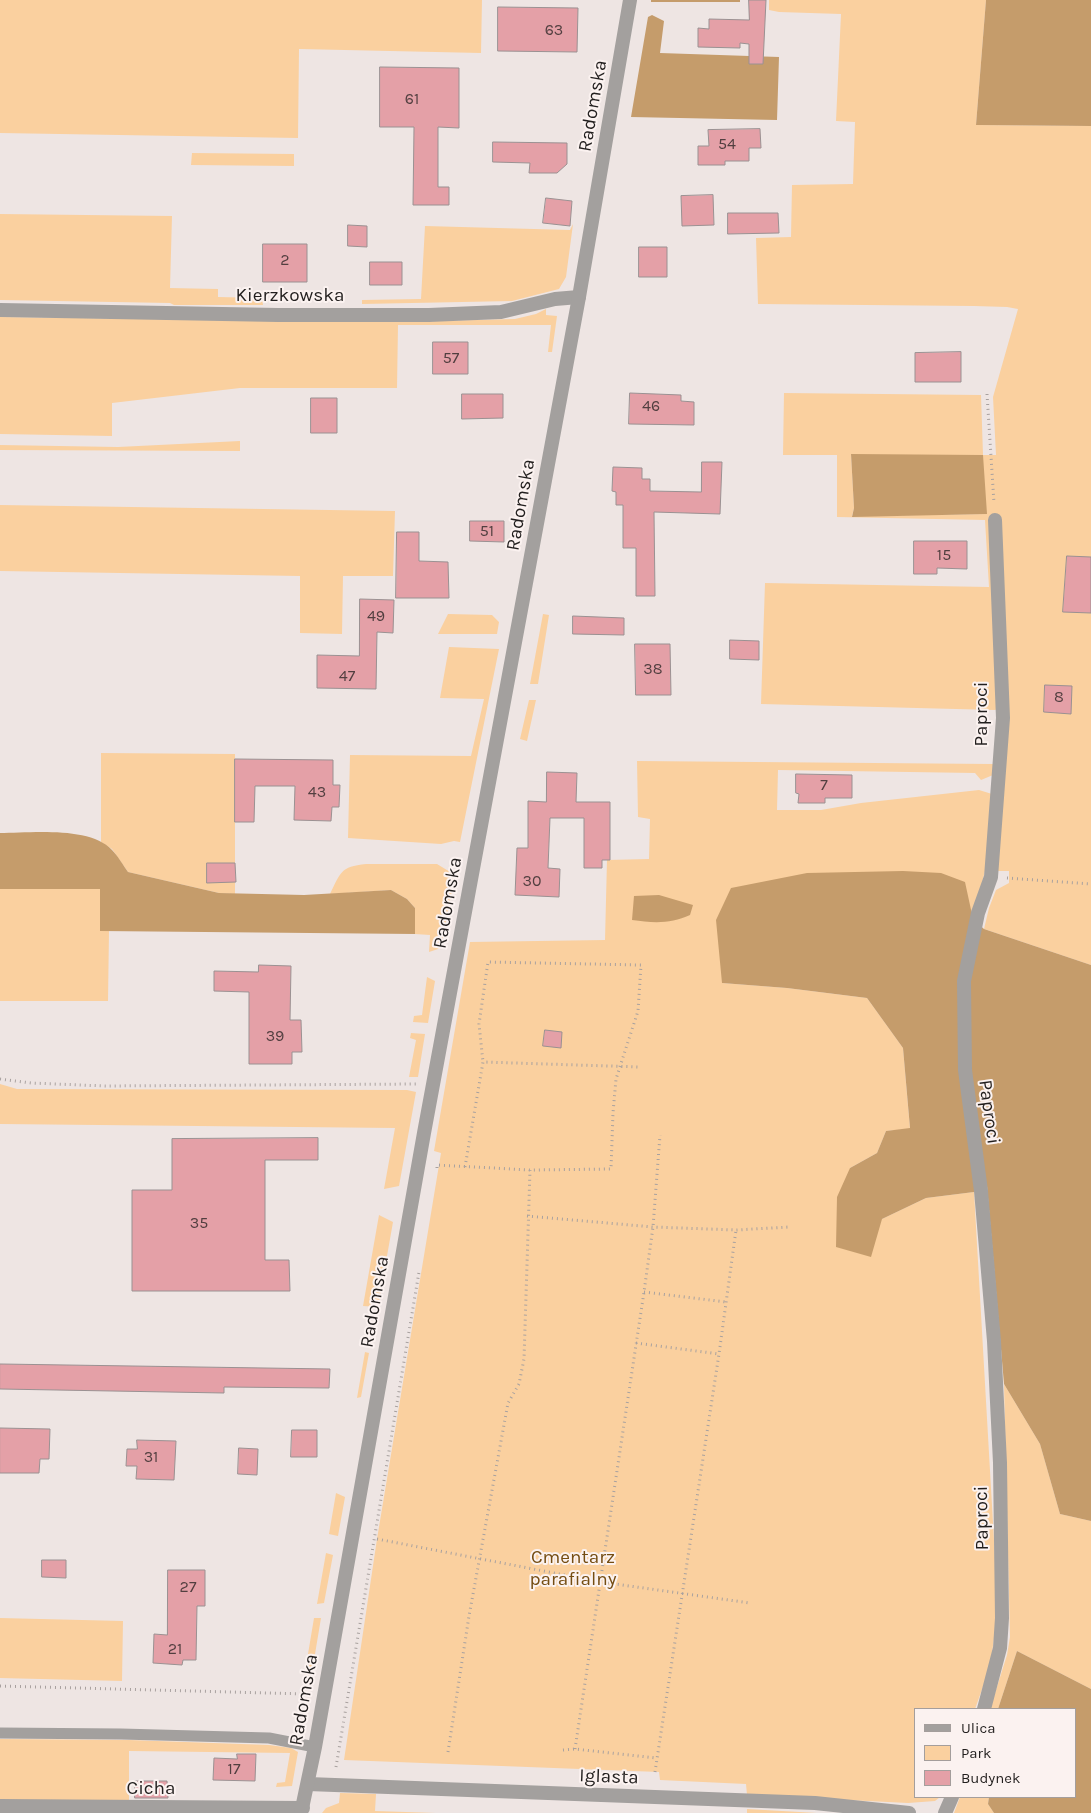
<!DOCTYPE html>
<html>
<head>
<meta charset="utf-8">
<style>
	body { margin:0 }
	#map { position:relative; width:1091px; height:1813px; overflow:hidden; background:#eee5e3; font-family:Karla,sans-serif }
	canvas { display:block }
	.legend { position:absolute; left:914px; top:1708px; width:162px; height:90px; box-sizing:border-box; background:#fbf2f0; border:1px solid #a49e9c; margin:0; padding:6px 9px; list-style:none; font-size:15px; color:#221f1e }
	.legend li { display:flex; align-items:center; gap:10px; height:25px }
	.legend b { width:25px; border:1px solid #a49e9c }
</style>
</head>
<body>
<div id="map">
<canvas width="1091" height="1813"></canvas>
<ul class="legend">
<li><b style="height:6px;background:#a3a09e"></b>Ulica</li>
<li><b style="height:14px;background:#fad09f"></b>Park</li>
<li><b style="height:14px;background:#e4a0a7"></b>Budynek</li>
</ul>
</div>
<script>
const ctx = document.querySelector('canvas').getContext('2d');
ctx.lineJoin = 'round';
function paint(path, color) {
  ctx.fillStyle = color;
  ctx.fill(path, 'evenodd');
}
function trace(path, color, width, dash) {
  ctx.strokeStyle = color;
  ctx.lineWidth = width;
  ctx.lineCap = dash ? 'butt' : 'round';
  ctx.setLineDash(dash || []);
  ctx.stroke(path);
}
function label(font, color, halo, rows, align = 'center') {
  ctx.font = font + ' Karla,sans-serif';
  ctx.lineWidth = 4;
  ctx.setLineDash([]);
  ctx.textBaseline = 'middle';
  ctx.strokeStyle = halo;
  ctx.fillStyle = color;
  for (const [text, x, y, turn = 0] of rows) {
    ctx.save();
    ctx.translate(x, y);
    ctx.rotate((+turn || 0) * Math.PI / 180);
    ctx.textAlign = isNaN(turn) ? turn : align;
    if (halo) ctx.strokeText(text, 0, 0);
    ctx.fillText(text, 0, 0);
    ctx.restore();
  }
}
const green = new Path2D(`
	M 0,0 L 482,0 L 481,53 L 299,49 L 298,138 L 0,133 Z
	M 769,0 L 986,0 L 976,125 L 1091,126 L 1091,965 L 984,929 L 989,908 L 996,890 L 1009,883 L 1009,871 L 997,871 L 1000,708 L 995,710 L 761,704 L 765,583 L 989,587 L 985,520 L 837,517 L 837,455 L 783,455 L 784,393 L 981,395 L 983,455 L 996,455 L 993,397 L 1018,309 L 1007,307 L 974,306 L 758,304 L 756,238 L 791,237 L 792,185 L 853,184 L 855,122 L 836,121 L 841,14 L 779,12 L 769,10 ZM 851,454 L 987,514 L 852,516 L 854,508 Z
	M 192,153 L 294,154 L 294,166 L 191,165 Z
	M 0,214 L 172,216 L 170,288 L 218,289 L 218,297 L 262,298 L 263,305 L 174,305 L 170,303 L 0,300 Z
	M 573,224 L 566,277 L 559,289 L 512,301 L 362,304 L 362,300 L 421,299 L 425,226 L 570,230 Z
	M 546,309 L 546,315 L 557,316 L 552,352 L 548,352 L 551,325 L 398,325 L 397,388 L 240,388 L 112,403 L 112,436 L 0,434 L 0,317 L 398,322 L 515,319 L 536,314 Z
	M 240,441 L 240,451 L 0,450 L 0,445 L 118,447 Z
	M 0,505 L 395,511 L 393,576 L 343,576 L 342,634 L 300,633 L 300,576 L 0,571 Z
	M 448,614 L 492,615 L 499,622 L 497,634 L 438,634 Z
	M 543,614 L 549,615 L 538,684 L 530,684 Z
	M 449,647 L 499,649 L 460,842 L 454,841 L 441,844 L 348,838 L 350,755 L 471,756 L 484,699 L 440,698 Z
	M 529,700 L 536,700 L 527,741 L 520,739 Z
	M 101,753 L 235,754 L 235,894 L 219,893 L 128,872 L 112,849 L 101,842 Z
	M 637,761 L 993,764 L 993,775 L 981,780 L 975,773 L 778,770 L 777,810 L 821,810 L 861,803 L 979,790 L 992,794 L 987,863 L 973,919 L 722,983 L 787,988 L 867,998 L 903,1048 L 910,1129 L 886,1131 L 877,1153 L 850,1168 L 882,1219 L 926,1198 L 974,1192 L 998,1610 L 990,1667 L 975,1709 L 915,1709 L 915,1797 L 940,1797 L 935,1801 L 908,1803 L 747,1795 L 746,1784 L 660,1780 L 659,1772 L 344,1760 L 377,1539 L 441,1153 L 434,1151 L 470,942 L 605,940 L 607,860 L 649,859 L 650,819 L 638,817 Z
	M 366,864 L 437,864 L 455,875 L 442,943 L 438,949 L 429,952 L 430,935 L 415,934 L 415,908 L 407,899 L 391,890 L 330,894 C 341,872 340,867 366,864 Z
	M 0,889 L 100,889 L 100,931 L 109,931 L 108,1001 L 0,1001 Z
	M 427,977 L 435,981 L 428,1023 L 413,1022 L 414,1016 L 422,1015 Z
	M 411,1033 L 425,1034 L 418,1077 L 409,1077 L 416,1040 L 410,1038 Z
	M 0,1084 L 17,1089 L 407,1090 L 416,1092 L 399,1186 L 384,1189 L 395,1128 L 0,1124 Z
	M 379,1215 L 393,1222 L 378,1307 L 363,1306 Z
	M 365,1352 L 369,1353 L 361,1397 L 357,1398 Z
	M 1004,1384 L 1040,1444 L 1060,1514 L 1091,1521 L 1091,1689 L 1017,1651 L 998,1709 L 990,1709 L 1007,1655 L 1010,1637 Z
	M 336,1493 L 345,1497 L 338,1536 L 329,1534 Z
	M 326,1553 L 333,1555 L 324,1603 L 317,1604 Z
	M 0,1618 L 123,1621 L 122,1681 L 0,1678 Z
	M 314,1618 L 321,1618 L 310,1684 L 303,1684 Z
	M 0,1739 L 129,1740 L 269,1745 L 291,1748 L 298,1752 L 292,1786 L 276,1787 L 277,1783 L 285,1782 L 290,1753 L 129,1751 L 129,1801 L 0,1801 Z
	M 340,1793 L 376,1794 L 375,1811 L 436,1813 L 322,1813 L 326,1808 L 339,1803 Z
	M 960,1797 L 989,1797 L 988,1804 L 994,1813 L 954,1813 Z
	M 747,1809 L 817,1813 L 747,1813 Z`);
const forest = new Path2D(`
	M 651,0 L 740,0 L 740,2 L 651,2 Z
	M 986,0 L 1091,0 L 1091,126 L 976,125 Z
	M 652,15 L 664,21 L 660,53 L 779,57 L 777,120 L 631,117 L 648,17 Z
	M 851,454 L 983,455 L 987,514 L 852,517 L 854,508 Z
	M 0,833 C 30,833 90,826 112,850 C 118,856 123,865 128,872 L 219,893 L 304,895 L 391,890 L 407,899 L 415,908 L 415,934 L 100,931 L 100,889 L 0,889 Z
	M 903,871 L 941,873 L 965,882 L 973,919 L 984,929 L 1091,965 L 1091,1521 L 1060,1514 L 1040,1444 L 1004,1384 L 987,1186 L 974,1192 L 926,1198 L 882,1219 L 871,1257 L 836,1247 L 837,1197 L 850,1168 L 877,1153 L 886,1131 L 910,1128 L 903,1048 L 867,998 L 787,988 L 722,983 L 716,920 L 731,888 L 807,873 Z
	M 659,895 L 693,905 L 690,915 C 671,924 653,923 632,920 L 634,896 Z
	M 1017,1651 L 1091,1689 L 1091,1813 L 994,1813 L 988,1804 L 989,1797 L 1075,1797 L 1075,1709 L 998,1709 Z`);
const building = new Path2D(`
	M 749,0 L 766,0 L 763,64 L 749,64 L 749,44 L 740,43 L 740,48 L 698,47 L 698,28 L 709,29 L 709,19 L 749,20 Z
	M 498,7 L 578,8 L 577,52 L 498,51 Z
	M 380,67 L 459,68 L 459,128 L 438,127 L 438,187 L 449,187 L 449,205 L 413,205 L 414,127 L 380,127 Z
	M 760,129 L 761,148 L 749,148 L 749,161 L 725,161 L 725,165 L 698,165 L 698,146 L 709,146 L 708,130 Z
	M 493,142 L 567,143 L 567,164 L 557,173 L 529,173 L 530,163 L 493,162 Z
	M 713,195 L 714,225 L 682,226 L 681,196 Z
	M 546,198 L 572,201 L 570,226 L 543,223 Z
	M 728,213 L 778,213 L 779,233 L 728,234 Z
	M 348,225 L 367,226 L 367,247 L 348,246 Z
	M 263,244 L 307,244 L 307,282 L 263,282 Z
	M 639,247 L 667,247 L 667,277 L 639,277 Z
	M 370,262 L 402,262 L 402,285 L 370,285 Z
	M 433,342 L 468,342 L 468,374 L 433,374 Z
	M 961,352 L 961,382 L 915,382 L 915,353 Z
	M 630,393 L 681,395 L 681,401 L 694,402 L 694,425 L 629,424 Z
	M 462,394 L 503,394 L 503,418 L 462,419 Z
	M 311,398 L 337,398 L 337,433 L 311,433 Z
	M 702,462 L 722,462 L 720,514 L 654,512 L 655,596 L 636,596 L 636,548 L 623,548 L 623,505 L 616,505 L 616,492 L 612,491 L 613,467 L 642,468 L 642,479 L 650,479 L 650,491 L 701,492 Z
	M 470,521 L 504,521 L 504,542 L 470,541 Z
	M 397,532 L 419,532 L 419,561 L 448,562 L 449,598 L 396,598 Z
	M 914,541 L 967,541 L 967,569 L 937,568 L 937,574 L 914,574 Z
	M 1067,556 L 1091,557 L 1091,613 L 1063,612 Z
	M 360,599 L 394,600 L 393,633 L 377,632 L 376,689 L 317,688 L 317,655 L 359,656 Z
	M 573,616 L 624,618 L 624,635 L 573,634 Z
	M 730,640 L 759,641 L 759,660 L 730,659 Z
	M 635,644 L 670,644 L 671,695 L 636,695 Z
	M 1045,685 L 1072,686 L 1071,714 L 1044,712 Z
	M 235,759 L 333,760 L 333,785 L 340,785 L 339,807 L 332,807 L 331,821 L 294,820 L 295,786 L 255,786 L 254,822 L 235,822 Z
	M 547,772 L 577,773 L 576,802 L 610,802 L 610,860 L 602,860 L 602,868 L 584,868 L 584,818 L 550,818 L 548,868 L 560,869 L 559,897 L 515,895 L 517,848 L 528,848 L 528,801 L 546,802 Z
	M 796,774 L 852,775 L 852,798 L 825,798 L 825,803 L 798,803 L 799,794 L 796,793 Z
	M 207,863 L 235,863 L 236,882 L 207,883 Z
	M 259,965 L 291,966 L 290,1020 L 301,1020 L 302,1052 L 292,1052 L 292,1064 L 249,1064 L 249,992 L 214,991 L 214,971 L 258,972 Z
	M 545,1030 L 562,1032 L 561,1048 L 543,1046 Z
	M 318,1138 L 318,1160 L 265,1160 L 265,1260 L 289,1260 L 290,1291 L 132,1291 L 132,1190 L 172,1190 L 172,1139 Z
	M 0,1364 L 330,1369 L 329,1388 L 224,1387 L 224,1393 L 0,1389 Z
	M 0,1428 L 50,1429 L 49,1459 L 40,1459 L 39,1473 L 0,1473 Z
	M 292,1430 L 317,1430 L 317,1457 L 291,1457 Z
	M 137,1440 L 176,1441 L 174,1480 L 136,1479 L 137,1466 L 126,1466 L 127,1449 L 137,1449 Z
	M 239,1448 L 258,1449 L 257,1475 L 238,1474 Z
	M 42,1560 L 66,1560 L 66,1578 L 42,1577 Z
	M 168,1570 L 205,1570 L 205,1606 L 197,1606 L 196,1660 L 183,1660 L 182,1665 L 153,1663 L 154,1634 L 167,1635 Z
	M 237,1754 L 256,1754 L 255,1781 L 213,1780 L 214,1758 L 237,1759 Z
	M 135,1781 L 167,1781 L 168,1798 L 135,1798 Z`);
const path = new Path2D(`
	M 987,394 L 994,503
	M 1007,878 L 1091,884
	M 0,1079 L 31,1083 L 105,1086 L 416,1084
	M 465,1167 L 483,1062 L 640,1067
	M 437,1168 L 437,1165 L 530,1170 L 611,1169 L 613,1113 L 616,1079 L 638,1011 L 641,965 L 488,962 L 479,1024 L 483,1062
	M 527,1216 L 653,1227 L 736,1230 L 789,1227
	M 644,1292 L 726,1302
	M 636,1343 L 719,1354
	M 377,1539 L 601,1582 L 750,1603
	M 0,1686 L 307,1694
	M 575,1749 L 644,1292 L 653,1227 L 660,1135
	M 563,1750 L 575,1749 L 656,1758
	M 448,1752 L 469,1616 L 508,1403 L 519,1384 L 524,1359 L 530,1170
	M 336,1767 L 419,1272
	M 655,1772 L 719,1354 L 736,1230`);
const service = new Path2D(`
	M 0,1733 L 121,1734 L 269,1738 L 315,1747`);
const minor = new Path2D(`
	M 0,310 L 278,315 L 429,315 L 501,312 L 555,299 L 579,297
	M 984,1709 L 1000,1648 L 1002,1618 L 1000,1463 L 994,1341 L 981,1191 L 965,1070 L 964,981 L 978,913 L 991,877 L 1003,718 L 995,520
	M 308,1784 L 815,1803 L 909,1813
	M 0,1806 L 303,1808
	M 945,1813 L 952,1797`);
const tertiary = new Path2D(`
	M 301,1813 L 315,1747 L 424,1133 L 579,297 L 630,0`);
const numberNames = [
	["63",554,30],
	["61",412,99],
	["54",727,144],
	["2",285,260],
	["57",451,358],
	["46",651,406],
	["51",487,531],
	["15",944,555],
	["49",376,616],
	["38",653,669],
	["47",347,676],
	["8",1059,697],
	["7",824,785],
	["43",317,792],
	["30",532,881],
	["39",275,1036],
	["35",199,1223],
	["31",151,1457],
	["27",188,1587],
	["21",175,1649],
	["17",234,1769]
];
const streetNames = [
	["Radomska",593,106,-80],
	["Kierzkowska",290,296],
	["Radomska",521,505,-80],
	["Paproci",982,714,-90],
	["Radomska",448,903,-80],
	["Paproci",989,1112,82],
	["Radomska",375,1302,-80],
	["Paproci",982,1518,-91],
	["Radomska",304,1700,-80],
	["Iglasta",609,1777,2],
	["Cicha",151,1789]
];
const parkNames = [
	["Cmentarz",573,1558],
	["parafialny",573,1580]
];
paint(green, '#fad09f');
paint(forest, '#c59c6b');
paint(building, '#e4a0a7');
trace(building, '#9a9192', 1);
trace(path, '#a8a19f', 3, [1, 4]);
trace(service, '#a3a09e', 11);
trace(minor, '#a3a09e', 14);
trace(tertiary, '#a3a09e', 14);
label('16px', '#523f40', null, numberNames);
label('19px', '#221f1e', '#fbf2f0', streetNames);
label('19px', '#754d12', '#fbf2f0', parkNames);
</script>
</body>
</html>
